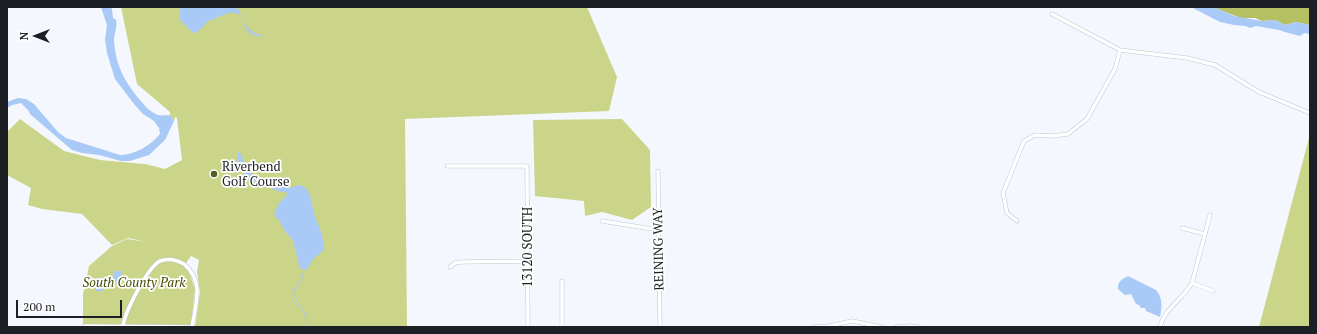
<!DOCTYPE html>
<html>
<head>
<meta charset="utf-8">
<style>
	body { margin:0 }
	#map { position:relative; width:1317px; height:334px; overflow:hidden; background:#f4f8fe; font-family:"PT Serif",serif }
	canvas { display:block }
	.frame { position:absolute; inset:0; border:8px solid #1c1f24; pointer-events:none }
	.north { position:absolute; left:16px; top:16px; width:40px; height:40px; -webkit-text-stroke:3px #fff; paint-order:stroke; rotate:270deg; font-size:11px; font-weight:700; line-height:16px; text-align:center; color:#1c1f24 }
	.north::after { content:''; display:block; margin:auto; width:14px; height:18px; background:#1c1f24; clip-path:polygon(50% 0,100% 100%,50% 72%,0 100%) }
	.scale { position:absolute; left:16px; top:300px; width:106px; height:18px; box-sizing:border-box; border:2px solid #1c1f24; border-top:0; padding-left:5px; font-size:12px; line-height:14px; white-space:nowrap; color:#1c1f24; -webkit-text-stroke:3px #fff; paint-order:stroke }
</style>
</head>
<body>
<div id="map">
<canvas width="1317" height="334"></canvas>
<div class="frame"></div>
<div class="north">N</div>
<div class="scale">200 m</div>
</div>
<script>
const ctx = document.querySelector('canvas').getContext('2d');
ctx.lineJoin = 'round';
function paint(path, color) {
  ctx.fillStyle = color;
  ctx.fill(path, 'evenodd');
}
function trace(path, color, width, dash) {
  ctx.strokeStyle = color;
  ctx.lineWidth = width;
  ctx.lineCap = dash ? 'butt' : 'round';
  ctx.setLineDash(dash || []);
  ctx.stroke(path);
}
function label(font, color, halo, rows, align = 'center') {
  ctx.font = font + ' "PT Serif",serif';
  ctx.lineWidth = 3.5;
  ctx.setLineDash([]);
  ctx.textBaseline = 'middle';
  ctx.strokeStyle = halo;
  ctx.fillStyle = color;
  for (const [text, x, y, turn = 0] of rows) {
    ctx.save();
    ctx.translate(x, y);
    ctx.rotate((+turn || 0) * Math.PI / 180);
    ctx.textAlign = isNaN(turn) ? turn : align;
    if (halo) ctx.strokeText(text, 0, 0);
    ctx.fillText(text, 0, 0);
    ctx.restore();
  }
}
const green = new Path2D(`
	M 121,7 L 587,7 L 617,77 L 609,111 L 405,119 L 407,327 L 195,327 L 200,292 L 197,272 L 199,260 L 191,256 L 186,263 L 195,289 L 191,325 L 83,324 L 83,294 L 89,266 L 112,246 L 127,239 L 147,242 L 128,238 L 112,245 L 82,214 L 42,209 L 28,205 L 31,188 L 7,175 L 7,132 L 20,119 L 64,151 L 100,160 L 145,164 L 165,169 L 182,160 L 177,118 L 175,117 L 174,121 L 170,115 L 170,112 L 137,84 Z
	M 622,119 L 650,150 L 651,207 L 632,220 L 602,212 L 585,216 L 584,201 L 535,196 L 533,120 Z
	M 1310,134 L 1310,327 L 1259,327 Z`);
const forest = new Path2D(`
	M 1213,7 L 1310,7 L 1310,25 L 1296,22 L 1285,25 L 1275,20 L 1262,21 L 1255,18 L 1241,18 L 1230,14 Z`);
const water = new Path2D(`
	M 101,7 L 110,7 L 112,9 L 113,18 L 116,20 C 118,27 114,33 114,41 C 116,66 124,80 139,99 C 144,105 150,112 158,115 C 162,116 166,115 170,115 L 174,121 L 165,140 L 149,155 L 130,161 L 121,161 L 99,155 L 82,153 L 72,150 L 30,114 L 28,110 L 21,103 L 12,105 L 7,108 L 7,102 L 18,98 L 26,99 L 34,104 L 58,132 L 66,138 L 120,155 C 135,155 151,145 160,134 L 159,128 L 154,121 L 143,114 L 134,104 L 115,79 L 107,53 L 105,39 L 107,25 Z
	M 180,7 L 237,7 C 245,24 244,29 262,36 L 260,37 C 244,32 247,29 240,15 C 230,8 218,19 208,21 C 203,25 201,32 193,33 L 180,20 Z
	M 1191,7 L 1213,7 L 1234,16 L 1262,21 L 1275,20 L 1285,25 L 1296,22 L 1310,25 L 1310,34 L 1304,33 L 1300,36 L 1285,32 L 1279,30 L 1256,26 L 1250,28 L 1245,26 L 1234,25 L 1220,22 Z
	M 238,152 L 241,154 L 245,167 L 256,179 L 262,181 L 259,183 C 254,183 243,174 241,170 C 238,166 236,156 238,152 Z
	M 264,183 L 290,188 C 311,177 311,203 315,216 C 319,228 324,236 324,249 C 321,254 316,255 313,259 C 309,264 310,268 304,270 L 300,268 L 293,241 L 285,231 L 279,220 L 274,216 L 278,204 L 287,195 L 287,193 L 275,190 L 262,184 Z
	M 114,271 L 122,271 L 122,284 L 103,284 L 103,291 L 96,291 L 95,278 L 114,278 Z
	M 1128,276 L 1156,290 C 1163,298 1162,308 1160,317 L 1146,311 L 1145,308 L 1141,308 L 1139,305 L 1136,304 L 1131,294 L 1125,295 L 1118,289 C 1117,282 1122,279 1128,276 Z`);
const stream = new Path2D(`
	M 304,270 L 302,279 L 295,288 L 293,293 L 299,306 L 303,310 L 306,318 L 305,327`);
const street = new Path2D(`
	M 1052,14 L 1120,50 L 1187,58 L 1215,65 L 1259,92 L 1310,113
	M 447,166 L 527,166 L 528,327
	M 658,171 L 660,327
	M 602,221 L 659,230
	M 1017,221 L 1007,213 L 1003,193 L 1024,141 L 1035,135 L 1052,136 L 1068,134 L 1087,119 L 1115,69 L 1120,50
	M 1182,228 L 1205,234
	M 450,267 L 455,263 L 461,262 L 527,261
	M 562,281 L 562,327
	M 1192,283 L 1213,291
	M 85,326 L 192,327
	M 123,326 C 125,312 147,268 160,261 C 168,258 177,260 184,264 C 191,270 196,278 197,288 C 198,300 194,315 192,327
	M 814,327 L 829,326 L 852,321 L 882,327
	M 896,327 L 910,326 L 919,327
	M 1160,327 C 1164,309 1183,299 1192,283 L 1210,215`);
const markers = [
	[214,174,4,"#555b29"]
];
const poiNames = [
	["Riverbend",222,167],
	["Golf Course",222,182]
];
const streetNames = [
	["13120 SOUTH",528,247,-90],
	["REINING WAY",659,249,-91]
];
const parkNames = [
	["South County Park",134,283]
];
paint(green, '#cbd589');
paint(forest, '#b5c062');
paint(water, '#a9c9f6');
trace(stream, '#a9c9f6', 1);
trace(street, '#bcc5d2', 4.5);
trace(street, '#fff', 3.5);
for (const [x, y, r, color] of markers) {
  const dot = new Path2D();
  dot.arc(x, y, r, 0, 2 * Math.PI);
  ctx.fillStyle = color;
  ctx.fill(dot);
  trace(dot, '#fff', 1.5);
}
label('13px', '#1c1f24', '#fff', poiNames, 'left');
label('13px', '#1c1f24', '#fff', streetNames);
label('italic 13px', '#454b00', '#fff', parkNames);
</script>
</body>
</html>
